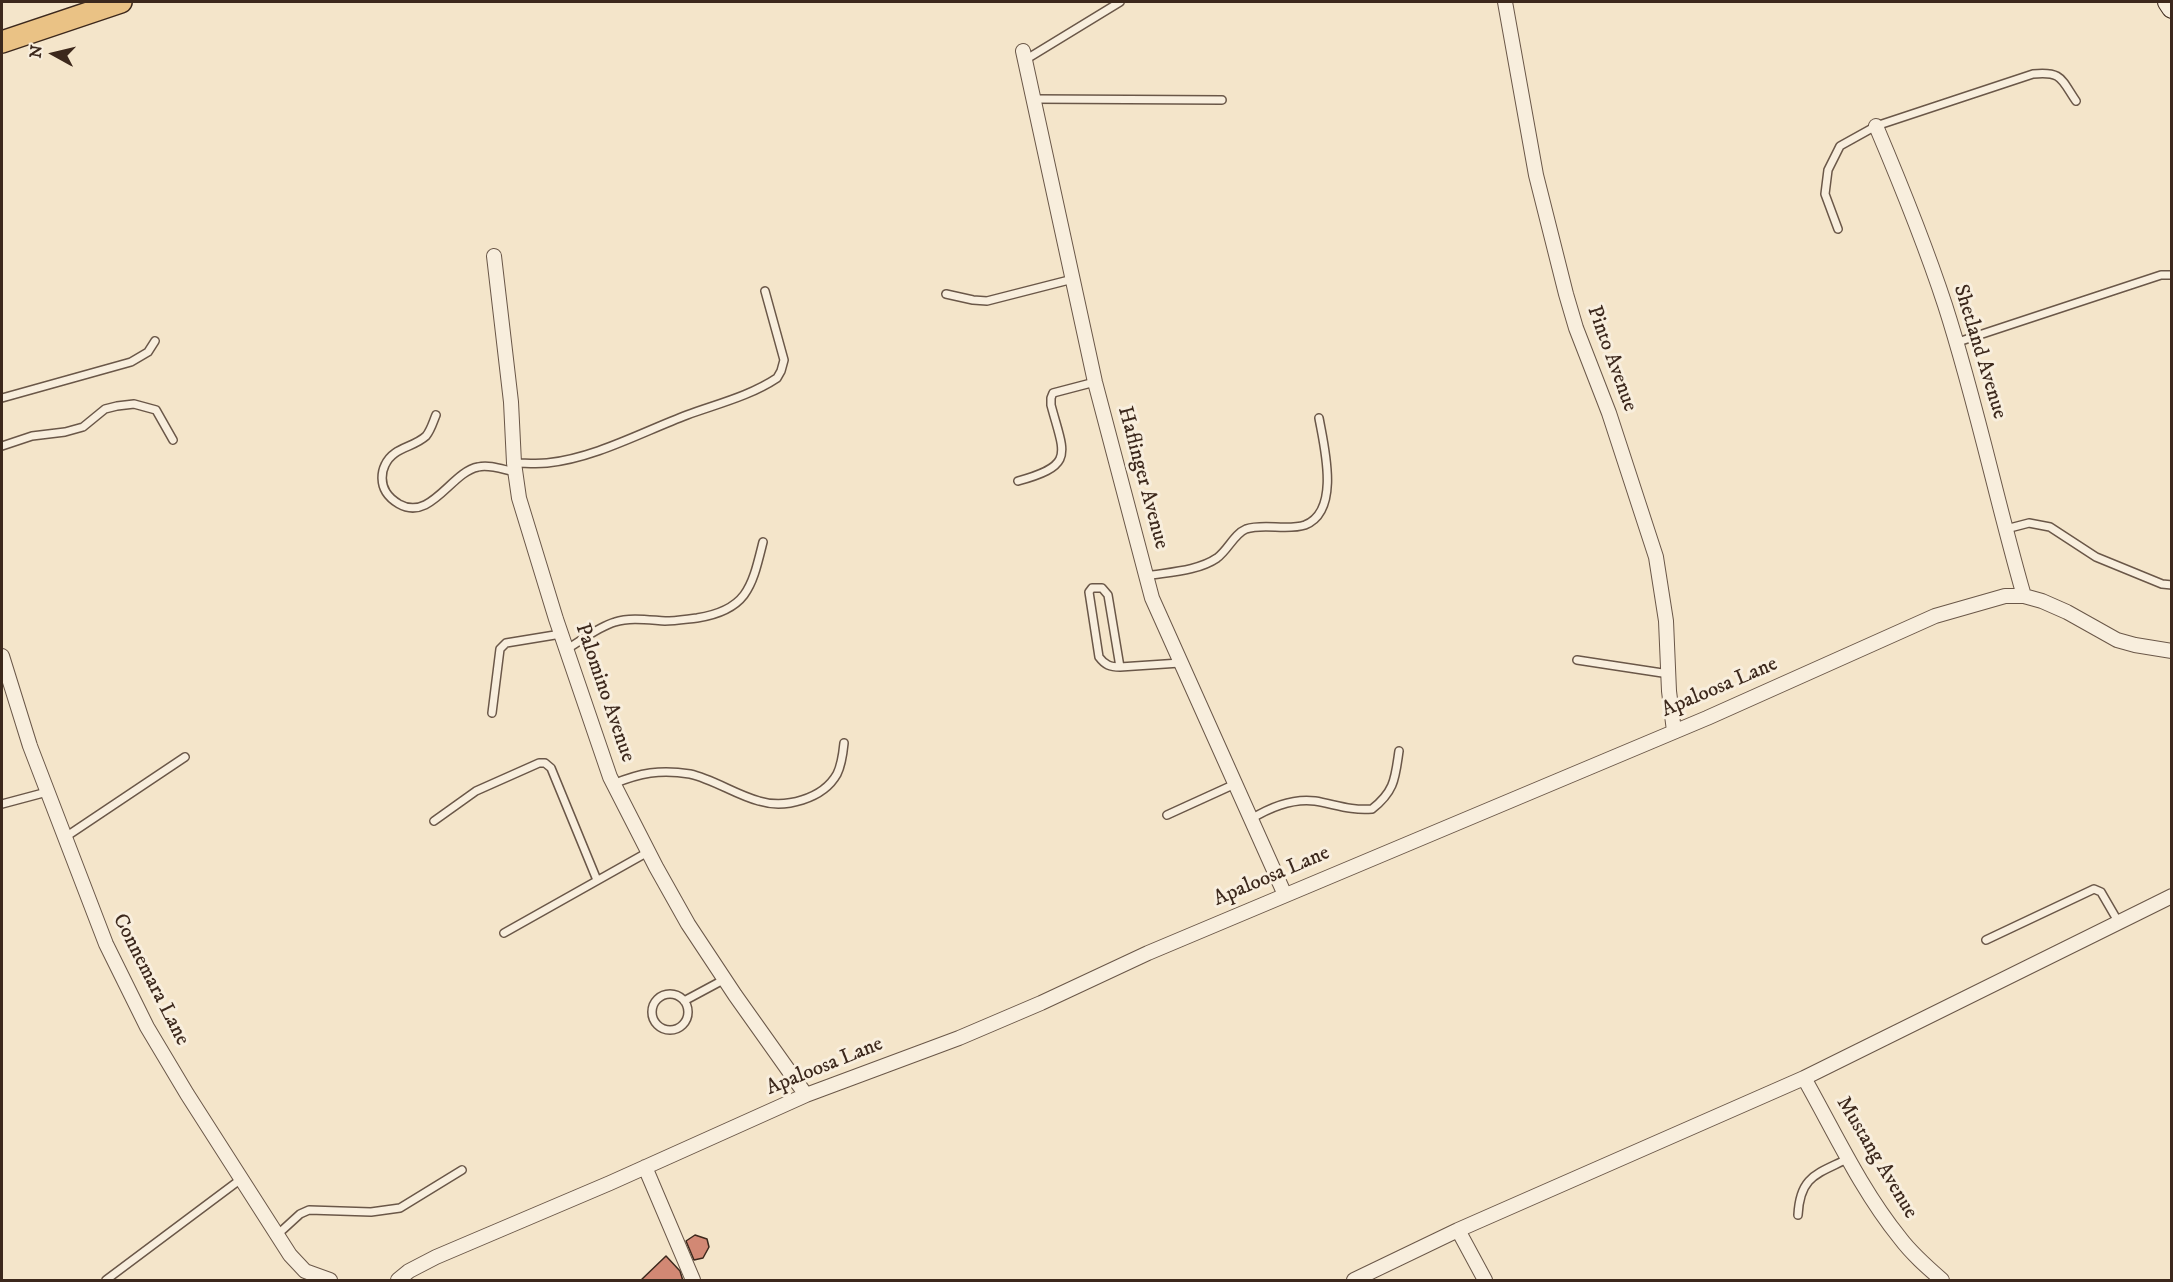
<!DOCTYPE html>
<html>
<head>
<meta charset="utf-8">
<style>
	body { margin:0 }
	#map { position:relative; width:2173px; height:1282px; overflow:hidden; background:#f4e5ca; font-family:"IM FELL DW Pica",serif }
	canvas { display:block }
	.frame { position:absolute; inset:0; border:3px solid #3c281c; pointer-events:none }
	.north { position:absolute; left:24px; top:24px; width:60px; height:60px; -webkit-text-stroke:4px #f8eedd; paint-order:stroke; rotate:278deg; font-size:16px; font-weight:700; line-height:24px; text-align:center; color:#3c281c }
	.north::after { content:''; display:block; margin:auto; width:21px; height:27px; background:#3c281c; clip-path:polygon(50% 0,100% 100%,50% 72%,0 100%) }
</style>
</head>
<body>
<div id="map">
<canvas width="2173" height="1282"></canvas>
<div class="frame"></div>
<div class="north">N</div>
</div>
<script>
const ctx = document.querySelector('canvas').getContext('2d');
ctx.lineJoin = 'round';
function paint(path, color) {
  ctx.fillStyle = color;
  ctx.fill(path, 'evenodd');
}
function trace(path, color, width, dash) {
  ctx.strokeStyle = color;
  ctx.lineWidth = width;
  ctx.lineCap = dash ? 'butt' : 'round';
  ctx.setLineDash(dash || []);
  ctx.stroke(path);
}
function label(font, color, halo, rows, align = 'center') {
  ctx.font = font + ' "IM FELL DW Pica",serif';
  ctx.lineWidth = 6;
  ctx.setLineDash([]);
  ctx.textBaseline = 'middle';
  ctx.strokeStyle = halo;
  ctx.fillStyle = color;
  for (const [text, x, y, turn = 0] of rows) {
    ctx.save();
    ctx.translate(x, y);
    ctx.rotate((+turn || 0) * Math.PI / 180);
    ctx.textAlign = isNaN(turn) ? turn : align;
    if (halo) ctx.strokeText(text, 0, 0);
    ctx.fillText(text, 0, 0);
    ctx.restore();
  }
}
const building = new Path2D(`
	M 695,1235 L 707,1239 L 709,1247 L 703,1258 L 694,1260 L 686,1241 Z
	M 666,1256 L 680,1271 L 683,1281 L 640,1281 Z`);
const lane = new Path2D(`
	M 1025,60 L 1120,2
	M 1034,99 L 1222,100
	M 1838,229 L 1825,194 L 1828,170 L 1840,146 L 1876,126 L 2033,74 C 2062,71 2061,79 2076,101
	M 946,294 L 973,300 L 987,301 L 1073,279
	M 1955,343 L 2161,275 L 2172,275
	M 2,398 L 131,362 L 148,352 L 155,341
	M 436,415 C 433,422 431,430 426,436 C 413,448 393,447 385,465 C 381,473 381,484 386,492 C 389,497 394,501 399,504 C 431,522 451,472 478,467 C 490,464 504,470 515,472
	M 2,446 L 32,436 L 65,432 L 83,427 L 105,409 L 117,406 L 134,404 L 156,410 L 173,440
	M 514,463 C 525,463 536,464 547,463 C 595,458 642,432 687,415 C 717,404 750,396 777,378 L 781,371 L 784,360 L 765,291
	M 1018,481 C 1076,465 1064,454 1051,405 L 1051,398 L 1053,393 L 1095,382
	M 2006,529 L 2029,523 L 2050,527 L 2096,557 L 2162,584 L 2172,585
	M 1146,576 C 1169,572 1198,571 1217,558 C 1228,550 1234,534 1246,529 C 1264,523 1287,531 1305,525 C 1341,511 1324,446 1319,418
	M 567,649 C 582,640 598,627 615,622 C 630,617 649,620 665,621 C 676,621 687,619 697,618 C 748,610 752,586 763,542
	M 1577,660 L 1669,674
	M 1120,667 L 1108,595 L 1102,588 L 1092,588 L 1089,592 L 1099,657 C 1105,665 1110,667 1120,667 L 1180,663
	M 492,713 L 500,649 L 506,643 L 561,634
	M 613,784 C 640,773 660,769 690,774 C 713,779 736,795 759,801 C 785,809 823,799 837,774 C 842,764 843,753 844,743
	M 2,804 L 47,792
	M 1167,815 L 1235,784
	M 1251,819 C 1269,808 1292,798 1315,801 C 1334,804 1351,811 1372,809 C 1395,791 1395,778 1399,751
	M 434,821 L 476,791 L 539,763 L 545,763 L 551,768 L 597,880
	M 64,838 L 185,757
	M 504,933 L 648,852
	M 1986,940 L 2094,889 L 2101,892 L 2119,923
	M652 1012a18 18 0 1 1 36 0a18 18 0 1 1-36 0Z
	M 684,1001 L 725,979
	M 1798,1215 C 1800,1175 1818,1174 1849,1158
	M 277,1235 L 300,1214 L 309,1210 L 371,1212 L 400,1208 L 462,1170
	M 106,1280 L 241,1179`);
const street = new Path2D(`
	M 1505,2 L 1536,175 L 1566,294 L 1576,328 L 1609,413 L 1656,557 L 1666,621 L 1669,691 L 1674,731
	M 1023,51 L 1095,382 L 1152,598 L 1285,895
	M 1876,126 C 1901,185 1925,244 1945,305 C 1976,401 1996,499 2024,596
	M 494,256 L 511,402 L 514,463 L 519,498 L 556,619 L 610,777 L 656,867 L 688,924 L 735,995 L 806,1095
	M 2,656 L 30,746 L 106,944 L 147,1027 L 187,1094 L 290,1255 L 305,1271 L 330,1280
	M 1804,1078 C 1834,1131 1861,1190 1900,1238 C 1912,1254 1927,1267 1942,1280
	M 645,1167 L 693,1280
	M 1458,1230 L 1485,1280
	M 398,1280 L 409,1271 L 436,1257 L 610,1183 L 806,1095 L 959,1038 L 1041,1003 L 1148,953 L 1707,718 L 1935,616 L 2005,596 L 2024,596 L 2042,601 L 2067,612 L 2117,640 L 2135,645 L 2172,651
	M 1354,1280 L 1458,1230 L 1804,1078 L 2172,896`);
const secondary = new Path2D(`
	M 2168,2 L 2172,8`);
const primary = new Path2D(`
	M 2,42 L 121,2`);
const streetNames = [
	["Shetland Avenue",1979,352,73],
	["Pinto Avenue",1611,359,70],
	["Haflinger Avenue",1142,478,75],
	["Apaloosa Lane",1720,688,-23],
	["Palomino Avenue",604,693,71],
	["Apaloosa Lane",1272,877,-23],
	["Connemara Lane",150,980,63],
	["Apaloosa Lane",825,1067,-22],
	["Mustang Avenue",1876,1158,59]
];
paint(building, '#d28874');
trace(building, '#3c281c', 1.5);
trace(lane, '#6a5748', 10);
trace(street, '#6a5748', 16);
trace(secondary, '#3c281c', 22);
trace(primary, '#3c281c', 24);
trace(lane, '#f8eedd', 7);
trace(street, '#f8eedd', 14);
trace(secondary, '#f8eedd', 20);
trace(primary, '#eac285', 21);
label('21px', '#3c281c', '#f8eedd', streetNames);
</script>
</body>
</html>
